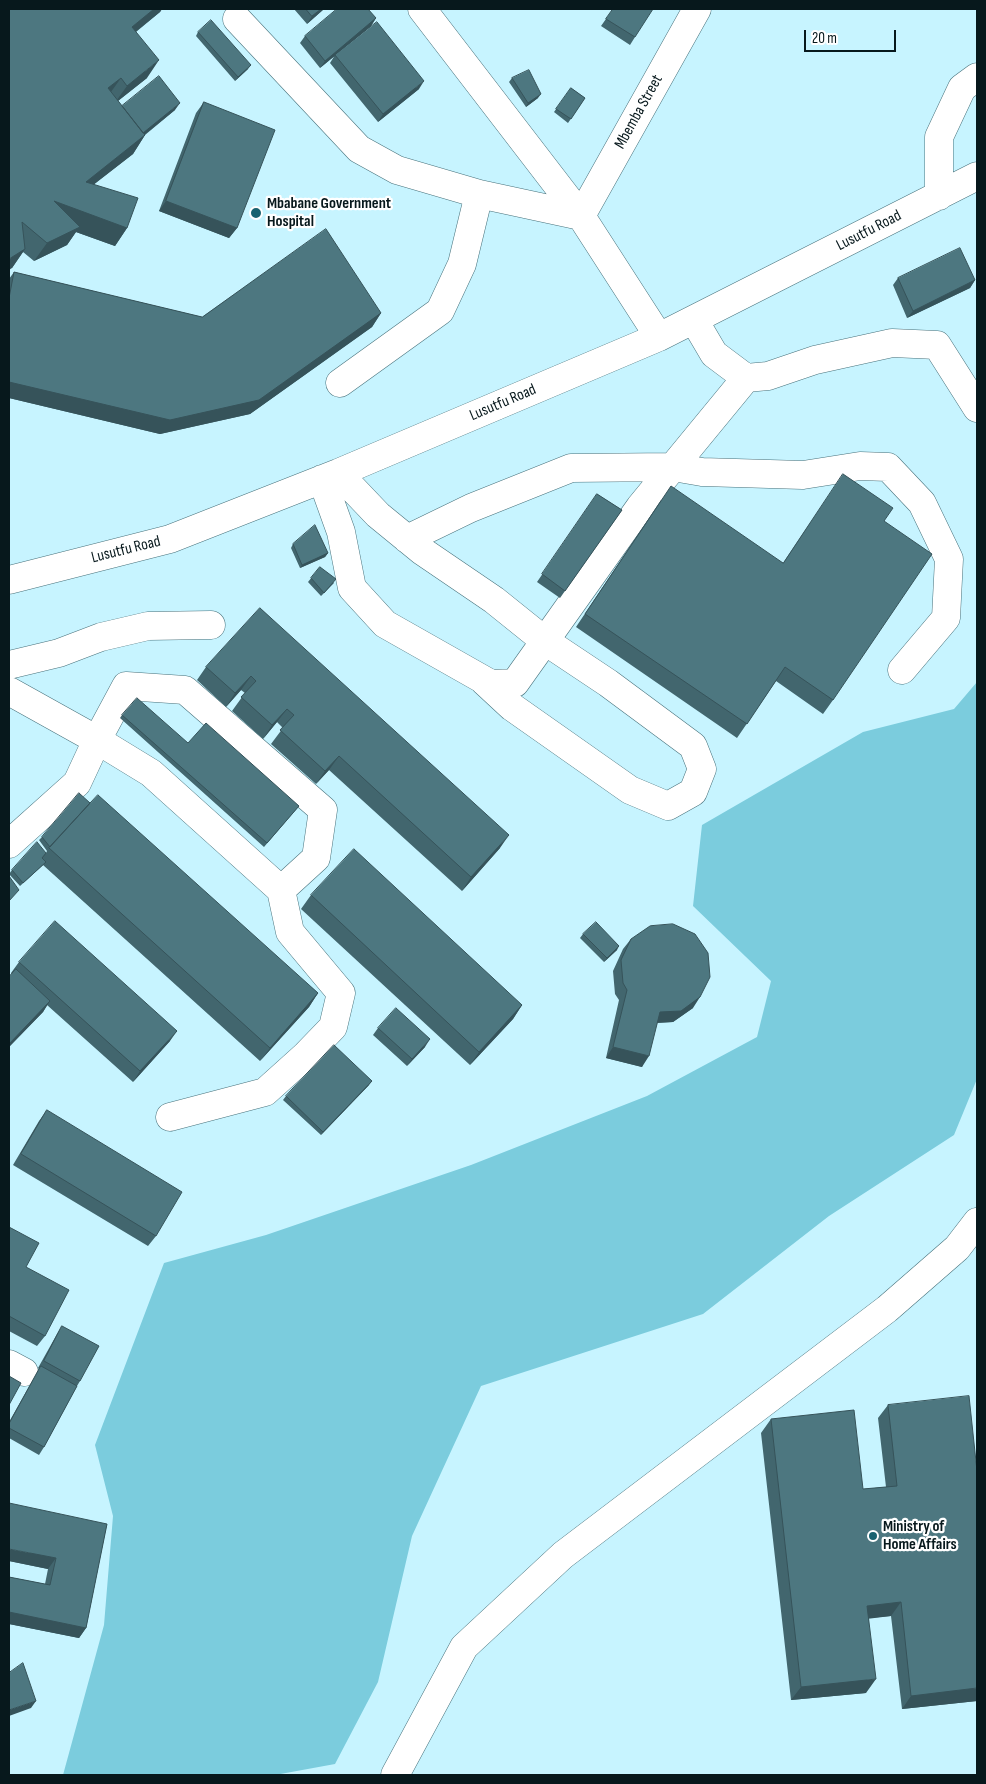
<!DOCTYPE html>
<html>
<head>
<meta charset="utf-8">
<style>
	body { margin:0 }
	#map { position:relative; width:986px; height:1784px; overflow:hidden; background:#c7f4ff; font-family:"Sofia Sans Condensed",sans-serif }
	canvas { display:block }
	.frame { position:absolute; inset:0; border:10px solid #07181c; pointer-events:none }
	.scale { position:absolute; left:804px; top:30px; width:92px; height:22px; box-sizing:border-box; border:2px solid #07181c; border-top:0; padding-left:6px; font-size:15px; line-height:18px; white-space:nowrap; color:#07181c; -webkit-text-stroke:4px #fff; paint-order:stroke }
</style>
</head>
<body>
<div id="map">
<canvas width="986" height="1784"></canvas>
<div class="frame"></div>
<div class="scale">20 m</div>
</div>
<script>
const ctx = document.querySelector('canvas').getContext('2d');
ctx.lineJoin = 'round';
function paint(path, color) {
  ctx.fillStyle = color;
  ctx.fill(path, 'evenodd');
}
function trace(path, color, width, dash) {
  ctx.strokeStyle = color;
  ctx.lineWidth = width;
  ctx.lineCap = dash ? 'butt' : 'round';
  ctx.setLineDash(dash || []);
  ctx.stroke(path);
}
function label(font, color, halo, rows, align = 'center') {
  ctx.font = font + ' "Sofia Sans Condensed",sans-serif';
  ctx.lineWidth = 4.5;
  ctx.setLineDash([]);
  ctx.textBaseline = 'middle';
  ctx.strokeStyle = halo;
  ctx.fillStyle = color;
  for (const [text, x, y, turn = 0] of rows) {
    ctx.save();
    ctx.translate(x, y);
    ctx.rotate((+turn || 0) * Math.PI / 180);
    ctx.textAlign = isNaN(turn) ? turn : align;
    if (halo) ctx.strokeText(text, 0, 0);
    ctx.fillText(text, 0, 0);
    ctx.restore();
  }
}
const green = new Path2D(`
	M 977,682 L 977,1079 L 954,1135 L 829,1216 L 703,1314 L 481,1386 L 412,1536 L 378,1682 L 335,1764 L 275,1775 L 63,1775 L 104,1625 L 113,1516 L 95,1445 L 164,1263 L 266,1235 L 471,1165 L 647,1096 L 757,1037 L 771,981 L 693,906 L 702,825 L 863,732 L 954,709 Z`);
const minor = new Path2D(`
	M 422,9 L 581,216 L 659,337
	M 237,19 L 359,149 L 397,170 L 479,194 L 581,216
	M 939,196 L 939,137 L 962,88 L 977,77
	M 581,216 L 697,9
	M 694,320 L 714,354 L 746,378 L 768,376 L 815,360 L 892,343 L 937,345 L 977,408
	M 340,383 L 440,311 L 462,264 L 479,194
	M 338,473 L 378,515 L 422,551 L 494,600 L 545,641 L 608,683 L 693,746 L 702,769 L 693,792 L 668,806 L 630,790 L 512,707 L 484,681
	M 322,479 L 341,532 L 352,588 L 385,624 L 491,684 L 515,683 L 640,507 L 746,378
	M 407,539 L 471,508 L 571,468 L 673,467 L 702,472 L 803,475 L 860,466 L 888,467 L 922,503 L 949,559 L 946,618 L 902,670
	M 9,580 L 170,539 L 338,473 L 659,337 L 977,176
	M 9,665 L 59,653 L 101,637 L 148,626 L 211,625
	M 9,691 L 97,740 L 151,773 L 281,890 L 290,932 L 341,993 L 333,1027 L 305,1056 L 265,1092 L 170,1117
	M 9,844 L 77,783 L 97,740 L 126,686 L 185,690 L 323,810 L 316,858 L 281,890
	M 9,1364 L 24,1372
	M 395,1775 L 464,1647 L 563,1555 L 887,1309 L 957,1248 L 977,1222`);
const wall = new Path2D(`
	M 9,9 L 162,9 L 160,12 L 136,32 L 147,78 L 118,101 L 122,106 L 175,110 L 145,135 L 133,154 L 94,184 L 127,228 L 115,246 L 76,232 L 67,245 L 34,261 L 23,252 L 12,268 Z
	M 294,9 L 324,9 L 307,24 Z
	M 613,9 L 635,37 L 630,45 L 601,26 Z
	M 376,18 L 371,26 L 320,68 L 300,43 L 305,36 Z
	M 198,32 L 248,69 L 235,81 L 196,36 Z
	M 335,55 L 419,89 L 378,122 L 330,63 Z
	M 512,78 L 538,98 L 526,107 L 509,82 Z
	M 571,88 L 585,98 L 568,123 L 554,112 Z
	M 204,102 L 237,228 L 229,238 L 159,211 L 196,113 Z
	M 14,272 L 202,317 L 381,313 L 372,327 L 250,414 L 160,434 L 9,398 L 9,279 Z
	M 898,278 L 975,280 L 970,288 L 907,318 L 893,285 Z
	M 597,494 L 622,510 L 560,598 L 537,582 Z
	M 661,500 L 783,563 L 884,521 L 833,700 L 823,714 L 776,681 L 737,738 L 576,627 Z
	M 293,544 L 328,553 L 325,557 L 300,568 L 291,548 Z
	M 320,567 L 334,583 L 321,596 L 308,582 Z
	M 260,608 L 500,848 L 462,891 L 329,770 L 316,784 L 271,744 L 283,728 L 277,722 L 263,739 L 232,711 L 245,693 L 241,690 L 226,707 L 197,680 L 206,667 Z
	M 122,715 L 188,743 L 299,806 L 264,847 L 120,718 Z
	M 90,803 L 318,993 L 309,1007 L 260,1061 L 43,865 L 20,886 L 9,874 L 12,870 L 46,853 L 47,851 L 39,840 L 42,837 Z
	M 311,895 L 522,1005 L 513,1019 L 470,1065 L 301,909 Z
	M 583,934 L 617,950 L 604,962 L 580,938 Z
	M 631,939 L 693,1008 L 673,1022 L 657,1023 L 642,1067 L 606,1058 L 619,1000 L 615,994 L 613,971 L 623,949 Z
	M 19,962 L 170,1041 L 133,1082 L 47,1005 L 43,1012 L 9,1047 L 9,977 L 12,974 L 11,973 Z
	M 378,1028 L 425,1047 L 407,1066 L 373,1035 Z
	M 369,1085 L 321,1135 L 283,1100 L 286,1096 Z
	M 47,1110 L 156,1236 L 148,1246 L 13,1165 L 39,1121 Z
	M 9,1227 L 26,1267 L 45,1336 L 37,1346 L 9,1331 Z
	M 62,1326 L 80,1381 L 77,1386 L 44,1447 L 39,1455 L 9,1438 L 9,1422 L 39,1369 L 38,1368 L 57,1334 Z
	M 888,1405 L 977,1701 L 902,1709 L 891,1616 L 869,1618 L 866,1693 L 791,1700 L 761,1433 L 771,1419 L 863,1489 L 886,1487 L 878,1418 Z
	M 107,1524 L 86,1628 L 79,1638 L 9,1624 L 9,1577 L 45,1584 L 48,1569 L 9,1561 Z`);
const shadedWall = new Path2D(`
	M 154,9 L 162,9 L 160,12 L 119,45 L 132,27 Z
	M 321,9 L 324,9 L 307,24 L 312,16 Z
	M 376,18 L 371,26 L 320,68 L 325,61 Z
	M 159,60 L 147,78 L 114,104 L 127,86 Z
	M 251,65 L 248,69 L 235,81 L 238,77 Z
	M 121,78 L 108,96 L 108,88 Z
	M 424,81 L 419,89 L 378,122 L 383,114 Z
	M 541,94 L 538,98 L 526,107 L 528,103 Z
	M 180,103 L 175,110 L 128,148 L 133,141 Z
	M 145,135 L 133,154 L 74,200 L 86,182 Z
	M 54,201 L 127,228 L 115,246 L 76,232 L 67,245 L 34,261 L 47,243 Z
	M 166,201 L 237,228 L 229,238 L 159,211 Z
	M 25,249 L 12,268 L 9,270 L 9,259 Z
	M 975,280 L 970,288 L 907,318 L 913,311 Z
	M 381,313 L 372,327 L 250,414 L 160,434 L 9,398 L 9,382 Z
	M 328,553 L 325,557 L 300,568 L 302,565 Z
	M 251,676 L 241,690 L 226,707 L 235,693 Z
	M 287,709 L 277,722 L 263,739 L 272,725 Z
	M 339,756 L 329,770 L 316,784 L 325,771 Z
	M 509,835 L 500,848 L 462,891 L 471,877 Z
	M 619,946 L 617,950 L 604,962 L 607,958 Z
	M 318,993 L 309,1007 L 260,1061 L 270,1048 Z
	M 700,997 L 693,1008 L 673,1022 L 652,1023 L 660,1012 Z
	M 50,1001 L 43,1012 L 9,1047 L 9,1044 Z
	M 522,1005 L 513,1019 L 470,1065 L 479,1052 Z
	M 177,1031 L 170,1041 L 133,1082 L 140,1071 Z
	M 430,1039 L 425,1047 L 407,1066 L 412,1059 Z
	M 613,1047 L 649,1056 L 642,1067 L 606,1058 Z
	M 372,1081 L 369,1085 L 321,1135 L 323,1132 Z
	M 9,1549 L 56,1558 L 48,1569 L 9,1561 Z
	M 901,1602 L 891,1616 L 858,1620 L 867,1606 Z
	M 9,1612 L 86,1628 L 79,1638 L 9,1624 Z
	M 876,1679 L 866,1693 L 791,1700 L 801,1687 Z
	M 977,1688 L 977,1701 L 902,1709 L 911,1696 Z
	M 36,1701 L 31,1708 L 9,1716 L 9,1710 Z`);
const building = new Path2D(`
	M 9,9 L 154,9 L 132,27 L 159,60 L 127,86 L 121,78 L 108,88 L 145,135 L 86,182 L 138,198 L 127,228 L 54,201 L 80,227 L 47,243 L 22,222 L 25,249 L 9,259 Z
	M 306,9 L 321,9 L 312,16 Z
	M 337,9 L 368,9 L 376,18 L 325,61 L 305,36 Z
	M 613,9 L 653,9 L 635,37 L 606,19 Z
	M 211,20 L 251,65 L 238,77 L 198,32 Z
	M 377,22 L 424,81 L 383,114 L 335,55 Z
	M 529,70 L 541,94 L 528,103 L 512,78 Z
	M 159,76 L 180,103 L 143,133 L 122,106 Z
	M 571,88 L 585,98 L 571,119 L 556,109 Z
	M 204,102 L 275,130 L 237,228 L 166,201 Z
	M 326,229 L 381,313 L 259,400 L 170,420 L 9,382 L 9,298 L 14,272 L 202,317 Z
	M 960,248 L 975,280 L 913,311 L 898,278 Z
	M 843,474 L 893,508 L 884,521 L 932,554 L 833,700 L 785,667 L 747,724 L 585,614 L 671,486 L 783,563 Z
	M 597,494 L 622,510 L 565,591 L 542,574 Z
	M 315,525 L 328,553 L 302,565 L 293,544 Z
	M 320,567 L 336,579 L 324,593 L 311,578 Z
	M 260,608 L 509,835 L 471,877 L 339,756 L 325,771 L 280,730 L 294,715 L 287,709 L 272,725 L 241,697 L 256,681 L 251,676 L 235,693 L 206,667 Z
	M 137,698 L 188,743 L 206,723 L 299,806 L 267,843 L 122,715 Z
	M 79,793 L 90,803 L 50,847 L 42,837 Z
	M 98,795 L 318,993 L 270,1048 L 49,848 Z
	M 37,842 L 46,853 L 42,858 L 46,862 L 23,883 L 12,870 Z
	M 354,849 L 522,1005 L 479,1052 L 311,895 Z
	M 9,876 L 19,890 L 9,901 Z
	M 55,921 L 177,1031 L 140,1071 L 19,962 Z
	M 596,922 L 619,946 L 607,958 L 583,934 Z
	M 673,924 L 695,934 L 708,953 L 710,977 L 700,997 L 681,1011 L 660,1012 L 649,1056 L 613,1047 L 627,990 L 623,983 L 621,960 L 631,939 L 650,926 Z
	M 16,969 L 50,1001 L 9,1044 L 9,977 Z
	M 396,1008 L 430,1039 L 412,1059 L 378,1028 Z
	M 334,1045 L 372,1081 L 323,1132 L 286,1096 Z
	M 47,1110 L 182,1192 L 156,1236 L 21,1154 Z
	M 9,1227 L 39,1243 L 26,1267 L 69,1290 L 45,1336 L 9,1316 Z
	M 62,1326 L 99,1346 L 80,1381 L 44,1361 Z
	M 41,1366 L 77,1386 L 44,1447 L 9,1428 L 9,1424 Z
	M 9,1376 L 21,1383 L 9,1405 Z
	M 969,1396 L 977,1471 L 977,1688 L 911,1696 L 901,1602 L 867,1606 L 876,1679 L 801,1687 L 771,1419 L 854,1410 L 863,1489 L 897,1486 L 888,1405 Z
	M 9,1503 L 107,1524 L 86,1628 L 9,1612 L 9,1577 L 50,1585 L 56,1558 L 9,1549 Z
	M 23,1663 L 36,1701 L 9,1710 L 9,1673 Z`);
const markers = [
	[256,213,6,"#186270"],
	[873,1536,5,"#186270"]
];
const streetNames = [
	["Mbemba Street",639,112,-61],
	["Lusutfu Road",869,231,-27],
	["Lusutfu Road",503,403,-23],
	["Lusutfu Road",126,550,-14]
];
const poiNames = [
	["Mbabane Government",267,204],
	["Hospital",267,222],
	["Ministry of",883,1527],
	["Home Affairs",883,1545]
];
paint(green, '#7bccdd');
trace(minor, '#48727c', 29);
trace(minor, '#fff', 28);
paint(wall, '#42666e');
paint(shadedWall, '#36535a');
paint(building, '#4d7780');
trace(building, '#36535a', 1);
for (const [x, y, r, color] of markers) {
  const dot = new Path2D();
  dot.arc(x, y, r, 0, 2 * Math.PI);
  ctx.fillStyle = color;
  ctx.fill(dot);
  trace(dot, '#fff', 2);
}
label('16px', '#07181c', '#fff', streetNames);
label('bold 16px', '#07181c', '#fff', poiNames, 'left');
</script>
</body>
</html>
